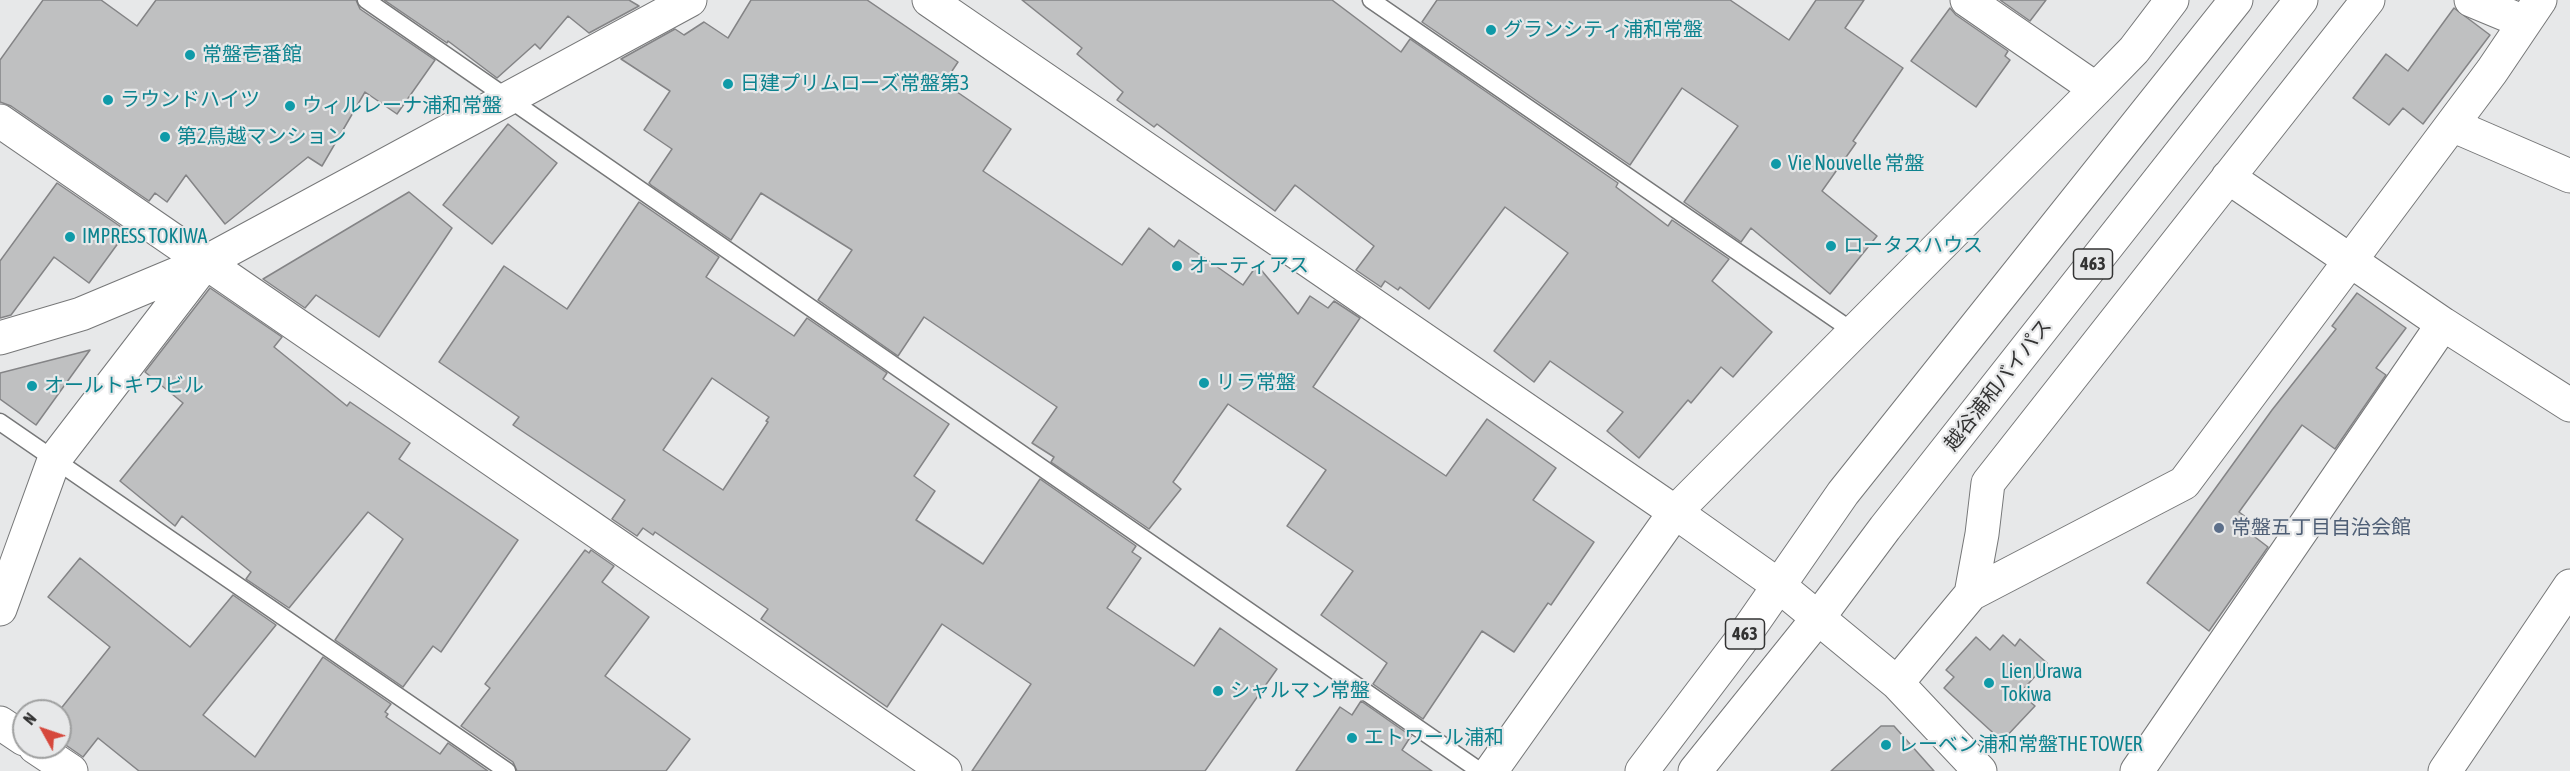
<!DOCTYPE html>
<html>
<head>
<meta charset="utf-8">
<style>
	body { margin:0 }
	#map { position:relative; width:2570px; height:771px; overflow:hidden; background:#e7e8e9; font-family:"Asap Condensed",sans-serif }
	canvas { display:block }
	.north { position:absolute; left:12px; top:699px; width:60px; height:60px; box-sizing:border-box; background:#e7e8e9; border:2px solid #9fa0a0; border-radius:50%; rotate:310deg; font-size:16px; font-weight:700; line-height:24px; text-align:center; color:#333 }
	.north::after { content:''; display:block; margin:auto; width:21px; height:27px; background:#d6483c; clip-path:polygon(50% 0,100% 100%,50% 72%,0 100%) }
</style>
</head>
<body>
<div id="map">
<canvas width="2570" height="771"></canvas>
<div class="north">N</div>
</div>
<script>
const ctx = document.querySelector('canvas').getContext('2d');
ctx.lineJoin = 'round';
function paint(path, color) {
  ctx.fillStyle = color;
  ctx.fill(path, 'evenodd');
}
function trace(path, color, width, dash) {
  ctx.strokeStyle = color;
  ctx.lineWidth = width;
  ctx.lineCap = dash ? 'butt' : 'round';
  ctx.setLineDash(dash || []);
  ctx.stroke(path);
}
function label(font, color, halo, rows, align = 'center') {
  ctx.font = font + ' "Asap Condensed","Noto Sans JP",sans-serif';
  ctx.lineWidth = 4.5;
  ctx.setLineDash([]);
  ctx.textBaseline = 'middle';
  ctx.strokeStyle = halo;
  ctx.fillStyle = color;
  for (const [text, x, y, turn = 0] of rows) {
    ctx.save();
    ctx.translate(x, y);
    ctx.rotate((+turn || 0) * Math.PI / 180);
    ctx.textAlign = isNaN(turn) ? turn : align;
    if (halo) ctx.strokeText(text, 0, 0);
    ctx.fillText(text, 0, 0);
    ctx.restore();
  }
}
const building = new Path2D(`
	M 43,0 L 101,0 L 137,26 L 156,0 L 356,0 L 360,9 L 435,60 L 397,114 L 365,92 L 322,166 L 308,157 L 225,224 L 186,175 L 167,202 L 155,193 L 149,201 L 11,106 L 0,102 L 0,60 Z
	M 384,0 L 629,0 L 639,6 L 589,33 L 568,16 L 540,49 L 535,44 L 497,78 L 448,41 L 447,43 Z
	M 751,0 L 867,0 L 958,62 L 944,83 L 1011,129 L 983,171 L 1122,265 L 1149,228 L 1174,247 L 1179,240 L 1243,285 L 1257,265 L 1298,314 L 1310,296 L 1328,308 L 1334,301 L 1360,318 L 1313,387 L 1446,476 L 1487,419 L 1556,468 L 1533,500 L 1594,542 L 1551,605 L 1548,603 L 1514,652 L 1482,631 L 1423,719 L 1373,684 L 1387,663 L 1321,615 L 1353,571 L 1287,526 L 1326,470 L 1228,404 L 1173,482 L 1181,489 L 1149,529 L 1051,462 L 1054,457 L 1032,443 L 1057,407 L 924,317 L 898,356 L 818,300 L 852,250 L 761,193 L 731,240 L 651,185 L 649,183 L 672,149 L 644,130 L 670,91 L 621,59 L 675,29 L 684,35 L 704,22 L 728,38 Z
	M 1022,0 L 1332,0 L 1401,52 L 1410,39 L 1618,183 L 1616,187 L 1668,226 L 1672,220 L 1729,259 L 1712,281 L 1772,332 L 1733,377 L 1721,367 L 1691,403 L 1688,400 L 1639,458 L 1607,431 L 1623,412 L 1550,361 L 1534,382 L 1494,351 L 1568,253 L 1505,207 L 1429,309 L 1400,287 L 1398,290 L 1385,281 L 1381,287 L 1356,270 L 1374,246 L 1295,185 L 1275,211 L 1157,124 L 1154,127 L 1117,100 L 1123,92 L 1077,54 L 1082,48 Z
	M 1437,0 L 1730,0 L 1789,40 L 1816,0 L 1864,0 L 1845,28 L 1903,68 L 1853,141 L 1856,143 L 1822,191 L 1877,236 L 1830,294 L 1751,228 L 1741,242 L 1684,202 L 1738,126 L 1682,88 L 1630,165 L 1422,22 Z
	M 2000,0 L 2046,0 L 2030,21 Z
	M 1950,8 L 1956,15 L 2008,51 L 2005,56 L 2010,60 L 1976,107 L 1911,61 Z
	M 2454,8 L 2490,35 L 2423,124 L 2403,108 L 2389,125 L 2353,98 L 2386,54 L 2408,71 Z
	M 508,124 L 557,163 L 492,244 L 443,205 Z
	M 57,183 L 127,231 L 89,283 L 54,257 L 11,315 L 0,318 L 0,261 Z
	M 409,192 L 452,228 L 379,337 L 316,295 L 305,308 L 263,279 Z
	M 639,202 L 719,257 L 706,277 L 794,336 L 807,318 L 887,373 L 883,379 L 949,424 L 914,476 L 935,491 L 916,520 L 983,564 L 1040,479 L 1136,546 L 1132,552 L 1141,558 L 1107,608 L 1194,666 L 1220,628 L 1277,669 L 1205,771 L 972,771 L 1031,684 L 942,624 L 887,707 L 761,619 L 768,609 L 655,532 L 653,535 L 643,528 L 637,536 L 612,519 L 625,500 L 513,425 L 519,417 L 439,362 L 504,266 L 567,309 ZM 712,378 L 769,417 L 766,421 L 768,422 L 723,490 L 663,450 Z
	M 210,288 L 282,337 L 274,347 L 347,406 L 350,402 L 410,443 L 399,459 L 518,540 L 441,652 L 433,646 L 403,687 L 335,640 L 403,539 L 368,512 L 289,608 L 246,579 L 251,572 L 182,516 L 175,526 L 120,481 L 183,403 L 145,372 Z
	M 2357,293 L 2406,328 L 2376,368 L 2386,375 L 2335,449 L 2302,425 L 2239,512 L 2257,525 L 2251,534 L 2268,547 L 2209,631 L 2147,583 L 2272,410 L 2336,329 L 2332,326 Z
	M 90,350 L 36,425 L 0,399 L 0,373 Z
	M 585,550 L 589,553 L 591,550 L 614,566 L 602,582 L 649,617 L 605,676 L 690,739 L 666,771 L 517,771 L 513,762 L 461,726 L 490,688 L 485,684 Z
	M 80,558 L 190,647 L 233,595 L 276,625 L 203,715 L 255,757 L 323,657 L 391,704 L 385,712 L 388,714 L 386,717 L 440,754 L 448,743 L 488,771 L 139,771 L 98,738 L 83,757 L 60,741 L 59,711 L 110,647 L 48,597 Z
	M 2003,635 L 2015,646 L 2020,639 L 2047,663 L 2020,693 L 2035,706 L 2002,741 L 1944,688 L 1954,677 L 1946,670 L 1976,637 L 1990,650 Z
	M 1361,701 L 1411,736 L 1402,750 L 1432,771 L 1296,771 L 1340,707 L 1352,715 Z
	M 1881,726 L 1894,726 L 1934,771 L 1831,771 Z`);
const lane = new Path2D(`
	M 366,0 L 1480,771
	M 1371,0 L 1854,332
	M 0,422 L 507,771`);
const street = new Path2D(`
	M 929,0 L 1675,512 L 1491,771
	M 1967,0 L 2096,89
	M 2471,0 L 2524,22
	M 0,121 L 945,771
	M 2452,125 L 2570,176
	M 2228,177 L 2443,324 L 2570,405
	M 0,338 L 81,314 L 203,263
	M 1971,594 L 1982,534 L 1988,483 L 2368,0
	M 0,609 L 54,460 L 206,262
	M 1897,683 L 1971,594 L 2184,483 L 2492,71 L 2540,0
	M 0,723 L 24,739
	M 35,747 L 71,771
	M 1980,771 L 1897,683 L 1778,585 L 1675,512 L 2096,89 L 2134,50 L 2172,0
	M 2137,771 L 2443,324
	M 2445,771 L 2570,586`);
const secondary = new Path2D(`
	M 206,262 L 690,0`);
const highway = new Path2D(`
	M 1642,771 L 1739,643 L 1843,493 L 2236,0
	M 1695,771 L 1818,618 L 1885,528 L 2301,0`);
const markers = [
	[1491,30,6,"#0f9aa8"],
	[190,55,6,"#0f9aa8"],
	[728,84,6,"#0f9aa8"],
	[108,100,6,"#0f9aa8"],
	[290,106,6,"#0f9aa8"],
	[165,137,6,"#0f9aa8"],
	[1776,164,6,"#0f9aa8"],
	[70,237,6,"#0f9aa8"],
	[1831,246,6,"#0f9aa8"],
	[1177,266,6,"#0f9aa8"],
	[1204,383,6,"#0f9aa8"],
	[32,386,6,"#0f9aa8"],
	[2219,528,6,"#5c6f8a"],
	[1989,683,6,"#0f9aa8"],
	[1218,691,6,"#0f9aa8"],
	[1352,738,6,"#0f9aa8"],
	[1886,745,6,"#0f9aa8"]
];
const shields = [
	[2093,264,39],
	[1745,634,39]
];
const shieldNames = [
	["463",2093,264],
	["463",1745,634]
];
const cultureNames = [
	["グランシティ浦和常盤",1503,30],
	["常盤壱番館",202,55],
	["日建プリムローズ常盤第3",740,84],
	["ラウンドハイツ",120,100],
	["ウィルレーナ浦和常盤",302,106],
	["第2鳥越マンション",177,137],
	["Vie Nouvelle 常盤",1788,164],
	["IMPRESS TOKIWA",82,237],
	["ロータスハウス",1843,246],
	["オーティアス",1189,266],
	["リラ常盤",1216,383],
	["オールトキワビル",44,386],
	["Lien Urawa",2001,672],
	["Tokiwa",2001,695],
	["シャルマン常盤",1230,691],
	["エトワール浦和",1364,738],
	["レーベン浦和常盤THE TOWER",1898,745]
];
const streetNames = [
	["越谷浦和バイパス",1998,385,-52]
];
const serviceNames = [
	["常盤五丁目自治会館",2231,528]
];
paint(building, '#bfc0c1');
trace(building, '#848486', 1.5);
trace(lane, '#767778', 19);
trace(street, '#767778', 35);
trace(secondary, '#767778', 35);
trace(highway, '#767778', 35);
trace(lane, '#fff', 16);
trace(street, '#fff', 33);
trace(secondary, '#fff', 33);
trace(highway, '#fff', 33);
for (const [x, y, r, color] of markers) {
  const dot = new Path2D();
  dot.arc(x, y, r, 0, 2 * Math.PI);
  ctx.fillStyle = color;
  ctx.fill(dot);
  trace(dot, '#e7e8e9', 2);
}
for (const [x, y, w] of shields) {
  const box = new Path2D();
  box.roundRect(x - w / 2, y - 15, w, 30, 4.5);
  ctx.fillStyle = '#e7e8e9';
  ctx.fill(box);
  trace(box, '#333', 1.5);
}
label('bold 18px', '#333', null, shieldNames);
label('20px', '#0d838f', '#e7e8e9', cultureNames, 'left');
label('20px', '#333', '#e7e8e9', streetNames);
label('20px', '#4e5e75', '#e7e8e9', serviceNames, 'left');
</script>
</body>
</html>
